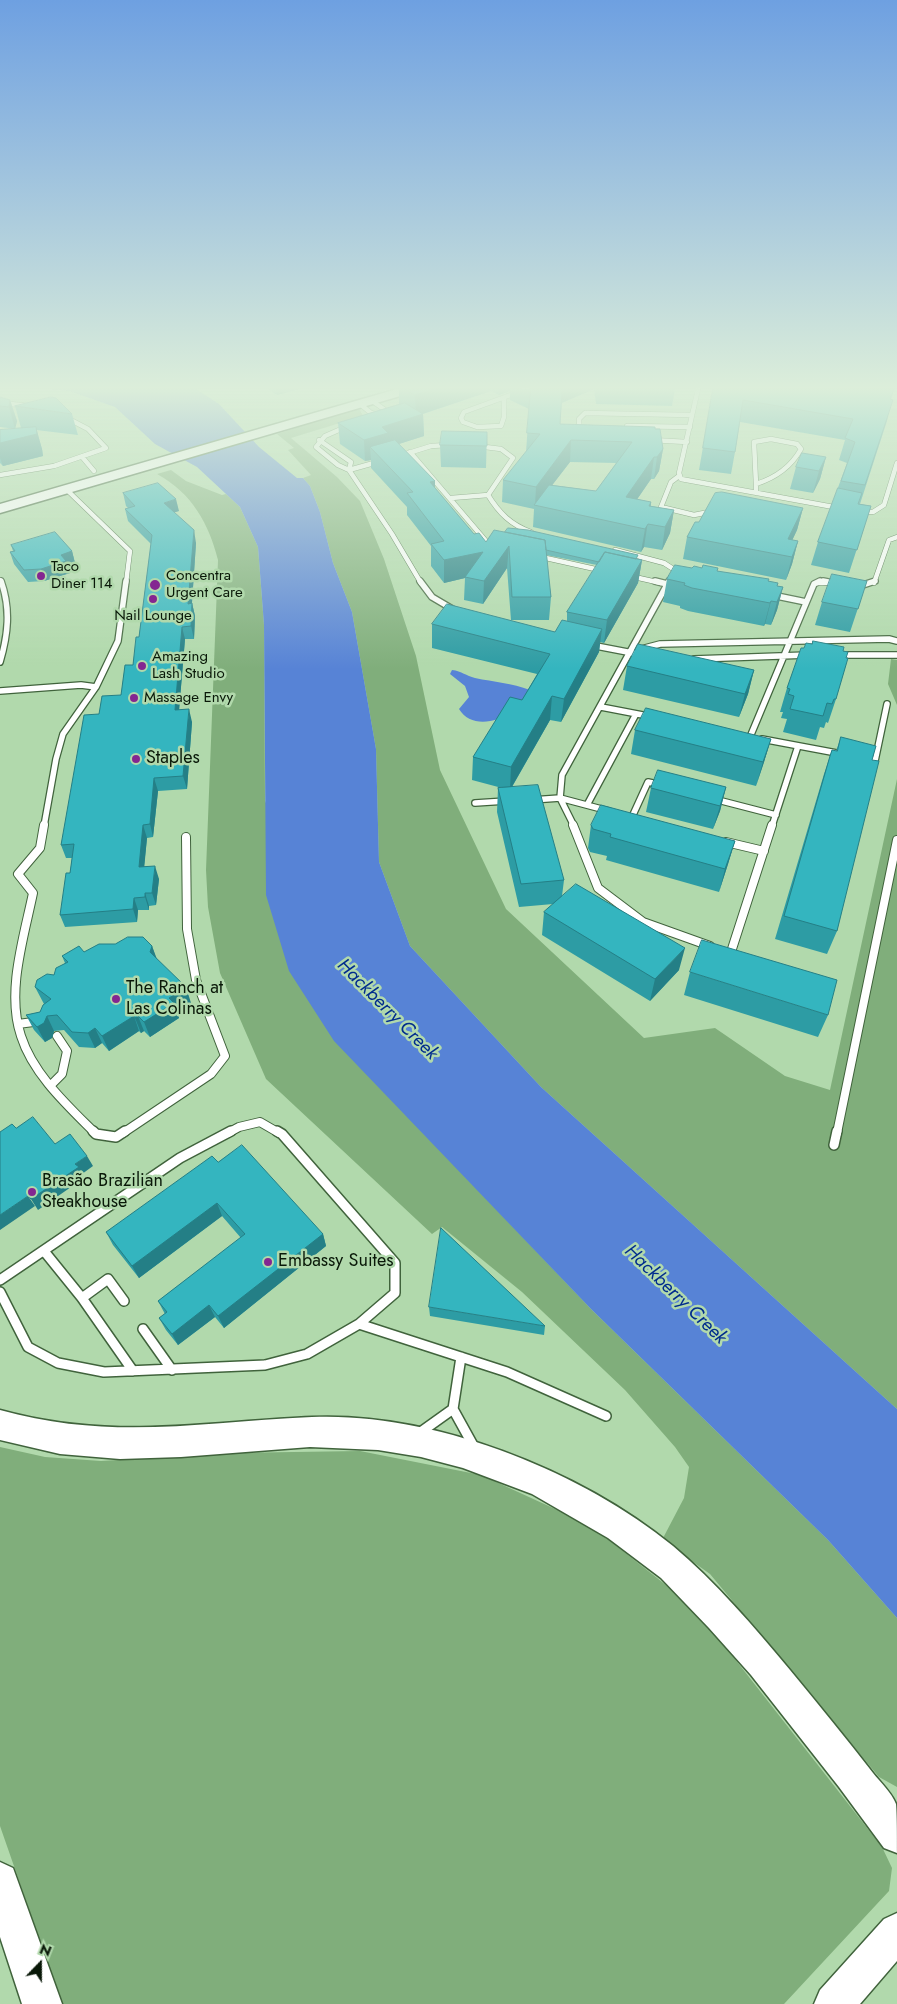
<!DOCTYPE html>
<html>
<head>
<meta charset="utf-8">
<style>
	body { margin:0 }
	#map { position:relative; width:897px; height:2004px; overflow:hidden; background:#b1d9ac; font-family:Jost,sans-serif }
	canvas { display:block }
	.north { position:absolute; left:15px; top:1939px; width:50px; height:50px; -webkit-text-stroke:4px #b1d9ac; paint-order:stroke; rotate:22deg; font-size:14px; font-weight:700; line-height:20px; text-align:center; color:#091808 }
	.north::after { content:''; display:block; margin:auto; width:18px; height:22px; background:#091808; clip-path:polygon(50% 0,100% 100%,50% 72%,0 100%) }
</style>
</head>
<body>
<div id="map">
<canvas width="897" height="2004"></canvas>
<div class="north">N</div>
</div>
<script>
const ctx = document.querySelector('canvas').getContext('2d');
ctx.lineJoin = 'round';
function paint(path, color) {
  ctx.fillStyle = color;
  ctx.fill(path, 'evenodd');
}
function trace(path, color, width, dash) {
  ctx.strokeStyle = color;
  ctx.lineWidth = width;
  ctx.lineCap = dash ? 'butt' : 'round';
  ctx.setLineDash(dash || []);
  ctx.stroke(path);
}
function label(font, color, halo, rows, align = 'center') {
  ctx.font = font + ' Jost,sans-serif';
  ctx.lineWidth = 5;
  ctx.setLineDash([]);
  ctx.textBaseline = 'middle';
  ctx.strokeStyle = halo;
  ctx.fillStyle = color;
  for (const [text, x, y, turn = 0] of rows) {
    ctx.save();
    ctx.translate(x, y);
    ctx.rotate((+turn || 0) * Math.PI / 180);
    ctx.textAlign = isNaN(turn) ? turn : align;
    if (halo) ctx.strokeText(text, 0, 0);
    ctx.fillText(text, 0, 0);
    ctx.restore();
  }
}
const green = new Path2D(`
	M 353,409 L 360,410 L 363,416 L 291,438 L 337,477 L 360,501 L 384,559 L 416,656 L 440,770 L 506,909 L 644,1038 L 715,1028 L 785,1076 L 830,1090 L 897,779 L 897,1409 L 541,1087 L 410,946 L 379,862 L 376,749 L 352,612 L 333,563 L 320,512 L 310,486 L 303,478 L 311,475 L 288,450 L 294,448 L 277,434 Z
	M 171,470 L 186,481 L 222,495 L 226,494 L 240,507 L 258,547 L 264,625 L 265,801 L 402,1110 L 591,1309 L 828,1540 L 897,1618 L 897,1787 L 879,1777 L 710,1574 L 662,1540 L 684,1498 L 689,1467 L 675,1447 L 625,1390 L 522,1292 L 442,1227 L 432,1234 L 266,1079 L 220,973 L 208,907 L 206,870 L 218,560 C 209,524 192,493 157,474 Z
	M 891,659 L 897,660 L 897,705 L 888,684 Z
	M 0,1447 L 45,1457 L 101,1461 L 228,1453 L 360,1451 L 481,1475 L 590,1525 L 695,1608 L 882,1847 L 892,1868 L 889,1891 L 784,2004 L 62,2004 L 0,1826 Z`);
const water = new Path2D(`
	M 44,389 L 196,389 L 219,404 L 259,447 L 297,478 L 303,478 L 310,486 L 320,512 L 333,563 L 352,612 L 376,749 L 379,862 L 410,946 L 541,1087 L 897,1409 L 897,1618 L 828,1540 L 591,1309 L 334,1041 L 289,971 L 266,895 L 264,625 L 258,547 L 240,507 L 197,467 L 155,444 L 115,407 L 69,391 Z
	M 452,670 C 462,671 466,676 475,678 C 494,682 512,683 530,690 C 523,715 475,736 459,709 L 469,697 L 465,686 L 450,674 Z`);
const serviceFar3 = new Path2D(`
	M 698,389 L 679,473 L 681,479 L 839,508
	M 504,398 L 504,417 L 501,426 L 477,427 L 463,422 L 461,418 L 464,412 L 527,389
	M 371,400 L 385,410 L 383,417
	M 0,403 L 30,406
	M 360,404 L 371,413 L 379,415
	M 348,426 L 325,436 L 316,447 L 338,465 L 349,470 L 392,534 L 421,583
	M 627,426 L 690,427
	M 580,435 L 579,419 L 585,413 L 691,415
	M 771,439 L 797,444 L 801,449 C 791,467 775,478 756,484 L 754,442 Z
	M 319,440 L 351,462 L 349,470
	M 651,440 L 687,442
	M 477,446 L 501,449 L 513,458 L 488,495 C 499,513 511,525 531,532
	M 410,452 L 491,547
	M 399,456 L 431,446 L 448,445
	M 83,458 L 94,471
	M 349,470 L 381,461
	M 0,475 L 54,466 L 106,448 L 88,429 L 65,417
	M 679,476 L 671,482 L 661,507 L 694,515 L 714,511
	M 756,484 L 756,493
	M 67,490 L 130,551 L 126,583
	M 451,498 L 488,495
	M 860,512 L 873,512 L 884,505 L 897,463
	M 615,550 L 664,563 L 681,574
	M 537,556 L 604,571
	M 630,576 L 661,583
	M 0,580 L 1,583
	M 668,583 L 671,578
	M 817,583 L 831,583
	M 874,583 L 889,540 L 897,537`);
const serviceFar2 = new Path2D(`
	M 420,581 L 432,597 L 454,610
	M 655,581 L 667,584
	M 823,581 L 838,584
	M 857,587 L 875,581
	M 772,595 L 806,602
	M 591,645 L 643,655
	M 641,649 L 660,644 L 889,639 L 897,641
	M 837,655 L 897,655
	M 694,659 L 808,655
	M 0,662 C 8,635 11,609 1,581
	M 0,691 L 81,685 L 96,687
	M 601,707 L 653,717
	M 750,737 L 814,584 L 820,581
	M 762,739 L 842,754
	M 868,759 L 875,761 L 887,704
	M 714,799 L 776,815
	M 532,800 L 560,798 L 609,811
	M 475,803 L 506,801
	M 587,805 L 636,714
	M 632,817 L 648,782 L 662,785
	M 44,826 L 56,759 L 63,734 L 96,687 L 118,641 L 126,581
	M 574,826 L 560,798 L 562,775 L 669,581
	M 772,826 L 798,746`);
const serviceFar1 = new Path2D(`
	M 44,825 L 40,848 L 18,874 L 33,893 C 24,937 6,992 21,1036 C 33,1074 67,1105 95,1133
	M 573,825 L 598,888 L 643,922 L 710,946
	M 726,842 L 764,851
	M 731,952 L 772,825
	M 18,1024 L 41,1021
	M 52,1084 L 62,1074 L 67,1051 L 57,1036
	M 123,1133 L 211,1074 L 225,1056 L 196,980 L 187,929 L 186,837
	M 228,1133 L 239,1127 L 260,1122 L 279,1133
	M 837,1133 L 897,840`);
const service = new Path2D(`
	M 93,1131 L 96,1134 L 116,1137 L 125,1131
	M 834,1145 L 837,1131
	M 44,1251 L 82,1298 L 133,1371
	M 0,1280 L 180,1158 L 231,1131
	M 0,1292 L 28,1347 L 58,1363 L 104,1372 L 265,1365 L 307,1354 L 359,1324 L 395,1293 L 395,1263 L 282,1134 L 277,1131
	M 82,1298 L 108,1279 L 124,1301
	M 359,1324 L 507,1372 L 606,1416
	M 143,1329 L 172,1370
	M 461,1357 L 453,1409 L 474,1447
	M 418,1434 L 453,1409`);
const secondary = new Path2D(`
	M 397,389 L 416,389 L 414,392 L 0,513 L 0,504 Z
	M 0,1410 C 112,1441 199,1422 312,1417 C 433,1412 580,1470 673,1546 C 716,1582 754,1627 790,1670 C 818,1704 846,1738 873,1773 C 880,1782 892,1793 896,1804 C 897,1814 897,1841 897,1853 L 884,1848 L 839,1787 L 751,1675 L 709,1628 L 661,1578 L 608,1538 L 532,1494 L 463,1468 L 421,1457 L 378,1450 L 310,1447 L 181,1457 L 120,1459 L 60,1454 L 0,1440 Z
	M 0,1862 L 13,1868 L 62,2004 L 22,2004 L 0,1937 Z
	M 897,1913 L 897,1961 L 860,2004 L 814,2004 L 820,1990 L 884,1919 Z`);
const wall = new Path2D(`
	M 268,389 L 300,389 L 277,395 Z
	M 399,389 L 675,389 L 672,406 L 596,404 L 594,389 L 562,403 L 560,424 L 655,429 L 663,449 L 659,471 L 654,479 L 651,479 L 637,499 L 651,502 L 651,506 L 674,510 L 670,533 L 662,550 L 644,547 L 641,552 L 533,527 L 534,509 L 502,502 L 503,480 L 526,452 L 529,409 L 510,400 L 510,391 L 499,395 L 491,391 L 423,414 L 424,436 L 399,444 L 435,481 L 435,488 L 474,534 L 486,542 L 642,560 L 638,583 L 604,643 L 600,642 L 599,652 L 561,722 L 550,720 L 512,787 L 564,880 L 562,896 L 679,970 L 650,1001 L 542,935 L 544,912 L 553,904 L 519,907 L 497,812 L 498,788 L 502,788 L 472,780 L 473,757 L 522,700 L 537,674 L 432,648 L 432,624 L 555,632 L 567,621 L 567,612 L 597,565 L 546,555 L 551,597 L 549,620 L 511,620 L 507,568 L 483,604 L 464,600 L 465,578 L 444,583 L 431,566 L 431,546 L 407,515 L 407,507 L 371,468 L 371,460 L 365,461 L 340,444 L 338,423 L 399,404 ZM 570,462 L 616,463 L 596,491 L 552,485 Z
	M 713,389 L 894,389 L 891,399 L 887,421 L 860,504 L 871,506 L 849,573 L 811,565 L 818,542 L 847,463 L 839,460 L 845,440 L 740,422 L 735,452 L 731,474 L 699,470 Z
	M 0,397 L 10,400 L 17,421 L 15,429 L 0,427 Z
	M 15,406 L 72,414 L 78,435 L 36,430 L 42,449 L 43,456 L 3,466 L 0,463 L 0,430 L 24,428 L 21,428 Z
	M 487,432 L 486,468 L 441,467 L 440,445 Z
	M 826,457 L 820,479 L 813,493 L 790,489 L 796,467 Z
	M 123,493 L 179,511 L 174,512 L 196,543 L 192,603 L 195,616 L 194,639 L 185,639 L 179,710 L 192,722 L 187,789 L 158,791 L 153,837 L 147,838 L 144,866 L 159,879 L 156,905 L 149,906 L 149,910 L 138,910 L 137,922 L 65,927 L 60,915 L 70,873 L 72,858 L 66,858 L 61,845 L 99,714 L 121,695 L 133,665 L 139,637 L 151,544 L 128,521 L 125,509 L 128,508 L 126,506 Z
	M 803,508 L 797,530 L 792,540 L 798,541 L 792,564 L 786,580 L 683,559 L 687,537 L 699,522 Z
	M 11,545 L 72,551 L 75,563 L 68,566 L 70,573 L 44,581 L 28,582 L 14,564 L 10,552 L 13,551 Z
	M 692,568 L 717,571 L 769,581 L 777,586 L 783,587 L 777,610 L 771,625 L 765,624 L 764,626 L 688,611 L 680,608 L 680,606 L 663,602 L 667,579 Z
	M 867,581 L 850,632 L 815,625 L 822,602 Z
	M 812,644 L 843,651 L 836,699 L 828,723 L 826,722 L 824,728 L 820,727 L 816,740 L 783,732 L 787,719 L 781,718 L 783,712 L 780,712 L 787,688 L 804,648 Z
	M 627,666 L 754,670 L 748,694 L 739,717 L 623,690 Z
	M 635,730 L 771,739 L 764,762 L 756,786 L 631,754 Z
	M 841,737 L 872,760 L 837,931 L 827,954 L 775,939 L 824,774 L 832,750 L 836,751 Z
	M 726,787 L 720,811 L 713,829 L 646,812 L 651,788 Z
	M 591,825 L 735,841 L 728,864 L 719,892 L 606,860 L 607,856 L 590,852 L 588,848 Z
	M 152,946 L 156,958 L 191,1003 L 177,1012 L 179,1018 L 150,1037 L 144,1031 L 141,1033 L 139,1031 L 109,1051 L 102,1043 L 95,1048 L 79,1047 L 64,1030 L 54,1031 L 52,1038 L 45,1042 L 34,1030 L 26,1015 L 40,1012 L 44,1004 L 35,987 L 54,975 L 65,963 L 62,956 L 84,952 Z
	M 690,972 L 828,1015 L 818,1037 L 684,995 Z
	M 218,1162 L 323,1234 L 326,1246 L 224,1328 L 215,1317 L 178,1345 L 166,1330 L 159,1318 L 165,1314 L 158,1301 L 241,1238 L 222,1216 L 139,1278 L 113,1245 L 106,1232 Z
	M 429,1307 L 545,1326 L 544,1335 L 430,1316 Z`);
const shadedWall = new Path2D(`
	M 276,389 L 300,389 L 277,395 Z
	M 434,389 L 491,389 L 491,391 L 416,416 L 415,395 Z
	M 499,389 L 510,389 L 510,391 L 499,395 Z
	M 562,389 L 594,389 L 561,403 Z
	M 10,400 L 17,421 L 15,429 L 9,407 Z
	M 423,414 L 424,436 L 389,447 L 370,447 L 371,460 L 365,461 L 364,440 L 382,427 Z
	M 36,427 L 42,449 L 43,456 L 3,466 L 0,458 L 0,443 Z
	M 571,440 L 570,462 L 537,505 L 535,505 L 536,487 Z
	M 663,449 L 659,471 L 654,479 L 657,457 Z
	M 654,457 L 651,479 L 623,520 L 626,497 Z
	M 826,457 L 820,479 L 813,493 L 819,471 Z
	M 435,481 L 435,502 L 430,482 Z
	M 176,499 L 179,511 L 166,515 L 164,503 Z
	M 651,502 L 644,547 L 641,552 L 649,506 Z
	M 803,508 L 797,530 L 785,556 L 788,539 Z
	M 674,510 L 670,533 L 662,550 L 665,527 Z
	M 194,530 L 196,543 L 191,616 L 188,604 Z
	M 798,541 L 792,564 L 786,580 L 792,557 Z
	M 509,546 L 507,568 L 483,604 L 484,581 Z
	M 72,551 L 75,563 L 68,566 L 70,573 L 44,581 L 41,569 L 61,555 Z
	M 483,552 L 465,578 L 444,583 L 444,560 Z
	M 642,560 L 638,583 L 604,643 L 607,620 Z
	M 783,587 L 777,610 L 771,625 L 777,602 Z
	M 771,601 L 765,624 L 764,626 L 770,603 Z
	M 192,603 L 195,616 L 194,639 L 191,626 Z
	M 182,627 L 185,639 L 178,723 L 175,710 Z
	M 602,629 L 599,652 L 561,722 L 564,699 Z
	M 754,670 L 748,694 L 739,717 L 745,694 Z
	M 552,696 L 550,720 L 510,790 L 511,767 Z
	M 189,709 L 192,722 L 187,789 L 183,776 Z
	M 771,739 L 764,762 L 756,786 L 763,762 Z
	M 154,778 L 158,791 L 153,837 L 150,824 Z
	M 726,787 L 720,811 L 713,829 L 720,806 Z
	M 143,825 L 147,838 L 143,880 L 139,867 Z
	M 735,841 L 728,864 L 719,892 L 725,869 Z
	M 155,866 L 159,879 L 156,905 L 152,893 Z
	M 145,893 L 149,906 L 149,910 L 145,897 Z
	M 134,898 L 138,910 L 137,922 L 133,909 Z
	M 152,946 L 158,962 L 150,952 Z
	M 685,948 L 679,970 L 650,1001 L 655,979 Z
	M 186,987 L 191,1003 L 177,1012 L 179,1018 L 150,1037 L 144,1022 L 169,998 Z
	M 47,1016 L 54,1031 L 52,1038 L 45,1042 L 37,1027 Z
	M 134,1016 L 139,1031 L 109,1051 L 102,1036 Z
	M 138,1016 L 144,1031 L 141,1033 L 135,1018 Z
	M 95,1028 L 102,1043 L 95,1048 L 88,1033 Z
	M 87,1156 L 93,1166 L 82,1174 L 84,1178 L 38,1210 L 31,1199 L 75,1164 Z
	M 28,1196 L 35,1206 L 0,1230 L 0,1215 Z
	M 217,1203 L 222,1216 L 139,1278 L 132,1266 Z
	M 323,1234 L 326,1246 L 224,1328 L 218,1316 Z
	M 209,1305 L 215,1317 L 178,1345 L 172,1334 Z`);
const building = new Path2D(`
	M 405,389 L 434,389 L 415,395 Z
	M 531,389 L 562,389 L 560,424 L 655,427 L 655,429 L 660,429 L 663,449 L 657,457 L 654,457 L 626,497 L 651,502 L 649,506 L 674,510 L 665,527 L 648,524 L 645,529 L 534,505 L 549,485 L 596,491 L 632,442 L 571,440 L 536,487 L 503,480 L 540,434 L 527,433 Z
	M 713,389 L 894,389 L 890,399 L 893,400 L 865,485 L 841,481 L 855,442 L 845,438 L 853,419 L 743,400 L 735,452 L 703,448 Z
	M 0,397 L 10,400 L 9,407 L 0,406 Z
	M 51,397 L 56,398 L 72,414 L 15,406 Z
	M 405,403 L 423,414 L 382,427 L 388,433 L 364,440 L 338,423 Z
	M 36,427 L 37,434 L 0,443 L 0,430 Z
	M 442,431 L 487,432 L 487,446 L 440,445 Z
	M 395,440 L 435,481 L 430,482 L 474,534 L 479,533 L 486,542 L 494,530 L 545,540 L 551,597 L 512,597 L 509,546 L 484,581 L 465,577 L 483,552 L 444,560 L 431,544 L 444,541 L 407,493 L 413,492 L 370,447 Z
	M 802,453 L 826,457 L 819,471 L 796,467 Z
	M 158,483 L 176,499 L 164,503 L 194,530 L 188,604 L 192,603 L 191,626 L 182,627 L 175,710 L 189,709 L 183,776 L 154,778 L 150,824 L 143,825 L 139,867 L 155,866 L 152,893 L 145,893 L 145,897 L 134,898 L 133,909 L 60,915 L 66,873 L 70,873 L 74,844 L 61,845 L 84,715 L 99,714 L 102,696 L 121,695 L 125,665 L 133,665 L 136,637 L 139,637 L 152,535 L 125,509 L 135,506 L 123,493 Z
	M 838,488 L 862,493 L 858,504 L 871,506 L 857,550 L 818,542 Z
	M 722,492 L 803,508 L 788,539 L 798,541 L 792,557 L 687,537 L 695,522 L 699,522 L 715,493 Z
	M 508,528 L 528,530 L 638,555 L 636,559 L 605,552 L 599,562 L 546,550 L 545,540 L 505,532 Z
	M 55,532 L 72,551 L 61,555 L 66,561 L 41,569 L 24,570 L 10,552 L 15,551 L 11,545 Z
	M 605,552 L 642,560 L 607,620 L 567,612 Z
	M 675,565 L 692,568 L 694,566 L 702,568 L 703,565 L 718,568 L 717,571 L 769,579 L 768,581 L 778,583 L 777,586 L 783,587 L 777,602 L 771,601 L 770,603 L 692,588 L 684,585 L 685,583 L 667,579 Z
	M 832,574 L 867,581 L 858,609 L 822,602 Z
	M 447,604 L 555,632 L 562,620 L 602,629 L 564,699 L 552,696 L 511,767 L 473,757 L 510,697 L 522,700 L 550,654 L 432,624 Z
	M 813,641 L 844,647 L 843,651 L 848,652 L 846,658 L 848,658 L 836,699 L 834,699 L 832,704 L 827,703 L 823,716 L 790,709 L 794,696 L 788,694 L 790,689 L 787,688 L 801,648 L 804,648 L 806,643 L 812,644 Z
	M 638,644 L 754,670 L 745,694 L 627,666 Z
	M 646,708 L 771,739 L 763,762 L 635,730 Z
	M 841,737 L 876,746 L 872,760 L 879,761 L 837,931 L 784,916 L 830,756 L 832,750 L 837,751 Z
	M 658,770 L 726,787 L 720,806 L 651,788 Z
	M 538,785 L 564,880 L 521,884 L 498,788 Z
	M 601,805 L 735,841 L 725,869 L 610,837 L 611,834 L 593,829 L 591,825 Z
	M 576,884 L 685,948 L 655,979 L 544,912 Z
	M 128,937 L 143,937 L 152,946 L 150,952 L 186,987 L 169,998 L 174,1003 L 144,1022 L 138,1016 L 135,1018 L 134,1016 L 102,1036 L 95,1028 L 88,1033 L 72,1032 L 57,1015 L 47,1016 L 44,1023 L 37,1027 L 26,1015 L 40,1012 L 43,1005 L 51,999 L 35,987 L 37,980 L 47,974 L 54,975 L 56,968 L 68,962 L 62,956 L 79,946 L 84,952 L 99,944 L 115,944 Z
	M 702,940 L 837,980 L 828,1015 L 690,972 Z
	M 33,1117 L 55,1144 L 70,1134 L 87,1156 L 75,1164 L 79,1167 L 31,1199 L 28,1196 L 0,1215 L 0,1132 L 12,1124 L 16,1128 Z
	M 242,1145 L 323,1234 L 218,1316 L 209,1305 L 172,1334 L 159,1318 L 167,1312 L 158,1301 L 245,1234 L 217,1203 L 132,1266 L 106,1232 L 212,1156 L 218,1162 Z
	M 441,1228 L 545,1326 L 429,1307 Z`);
const markers = [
	[41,576,5,"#842691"],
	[155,585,6,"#842691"],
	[153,599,5,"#842691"],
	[142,666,5,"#842691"],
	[134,698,5,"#842691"],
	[136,759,5,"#842691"],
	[116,999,5,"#842691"],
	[32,1192,5,"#842691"],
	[268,1262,5,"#842691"]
];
const farPoinames = [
	["Taco",51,567],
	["Diner 114",51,584],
	["Concentra",166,576],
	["Urgent Care",166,593],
	["Nail Lounge",153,616,"center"],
	["Amazing",152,657],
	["Lash Studio",152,674],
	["Massage Envy",144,698]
];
const poiNames = [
	["Staples",146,759],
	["The Ranch at",126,989],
	["Las Colinas",126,1010],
	["Brasão Brazilian",42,1182],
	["Steakhouse",42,1203],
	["Embassy Suites",278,1262]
];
const waterNames = [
	["Hackberry Creek",387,1010,45],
	["Hackberry Creek",675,1295,44]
];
paint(green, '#80ae7b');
paint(water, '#5783d6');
trace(serviceFar3, '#40633c', 5.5);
trace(serviceFar2, '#40633c', 8);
trace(serviceFar1, '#40633c', 10);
trace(service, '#40633c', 12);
trace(secondary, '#40633c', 3);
trace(serviceFar3, '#fff', 4.5);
trace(serviceFar2, '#fff', 5.5);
trace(serviceFar1, '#fff', 8);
trace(service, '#fff', 9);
paint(secondary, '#fff');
paint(wall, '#2d9ca4');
paint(shadedWall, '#247f86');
paint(building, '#34b5bf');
trace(building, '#247f86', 1);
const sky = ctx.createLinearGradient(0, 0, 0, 669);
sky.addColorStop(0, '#6ea0e1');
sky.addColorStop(0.58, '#dceeda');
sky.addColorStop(1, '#dceeda00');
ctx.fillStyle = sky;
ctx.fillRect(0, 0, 897, 669);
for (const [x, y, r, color] of markers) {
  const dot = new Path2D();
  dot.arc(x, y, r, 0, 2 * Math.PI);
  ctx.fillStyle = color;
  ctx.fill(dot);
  trace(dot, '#b1d9ac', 2);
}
label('15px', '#091808', '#b1d9ac', farPoinames, 'left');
label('18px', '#091808', '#b1d9ac', poiNames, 'left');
label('italic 19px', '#002c8d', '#b1d9ac', waterNames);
</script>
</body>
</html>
